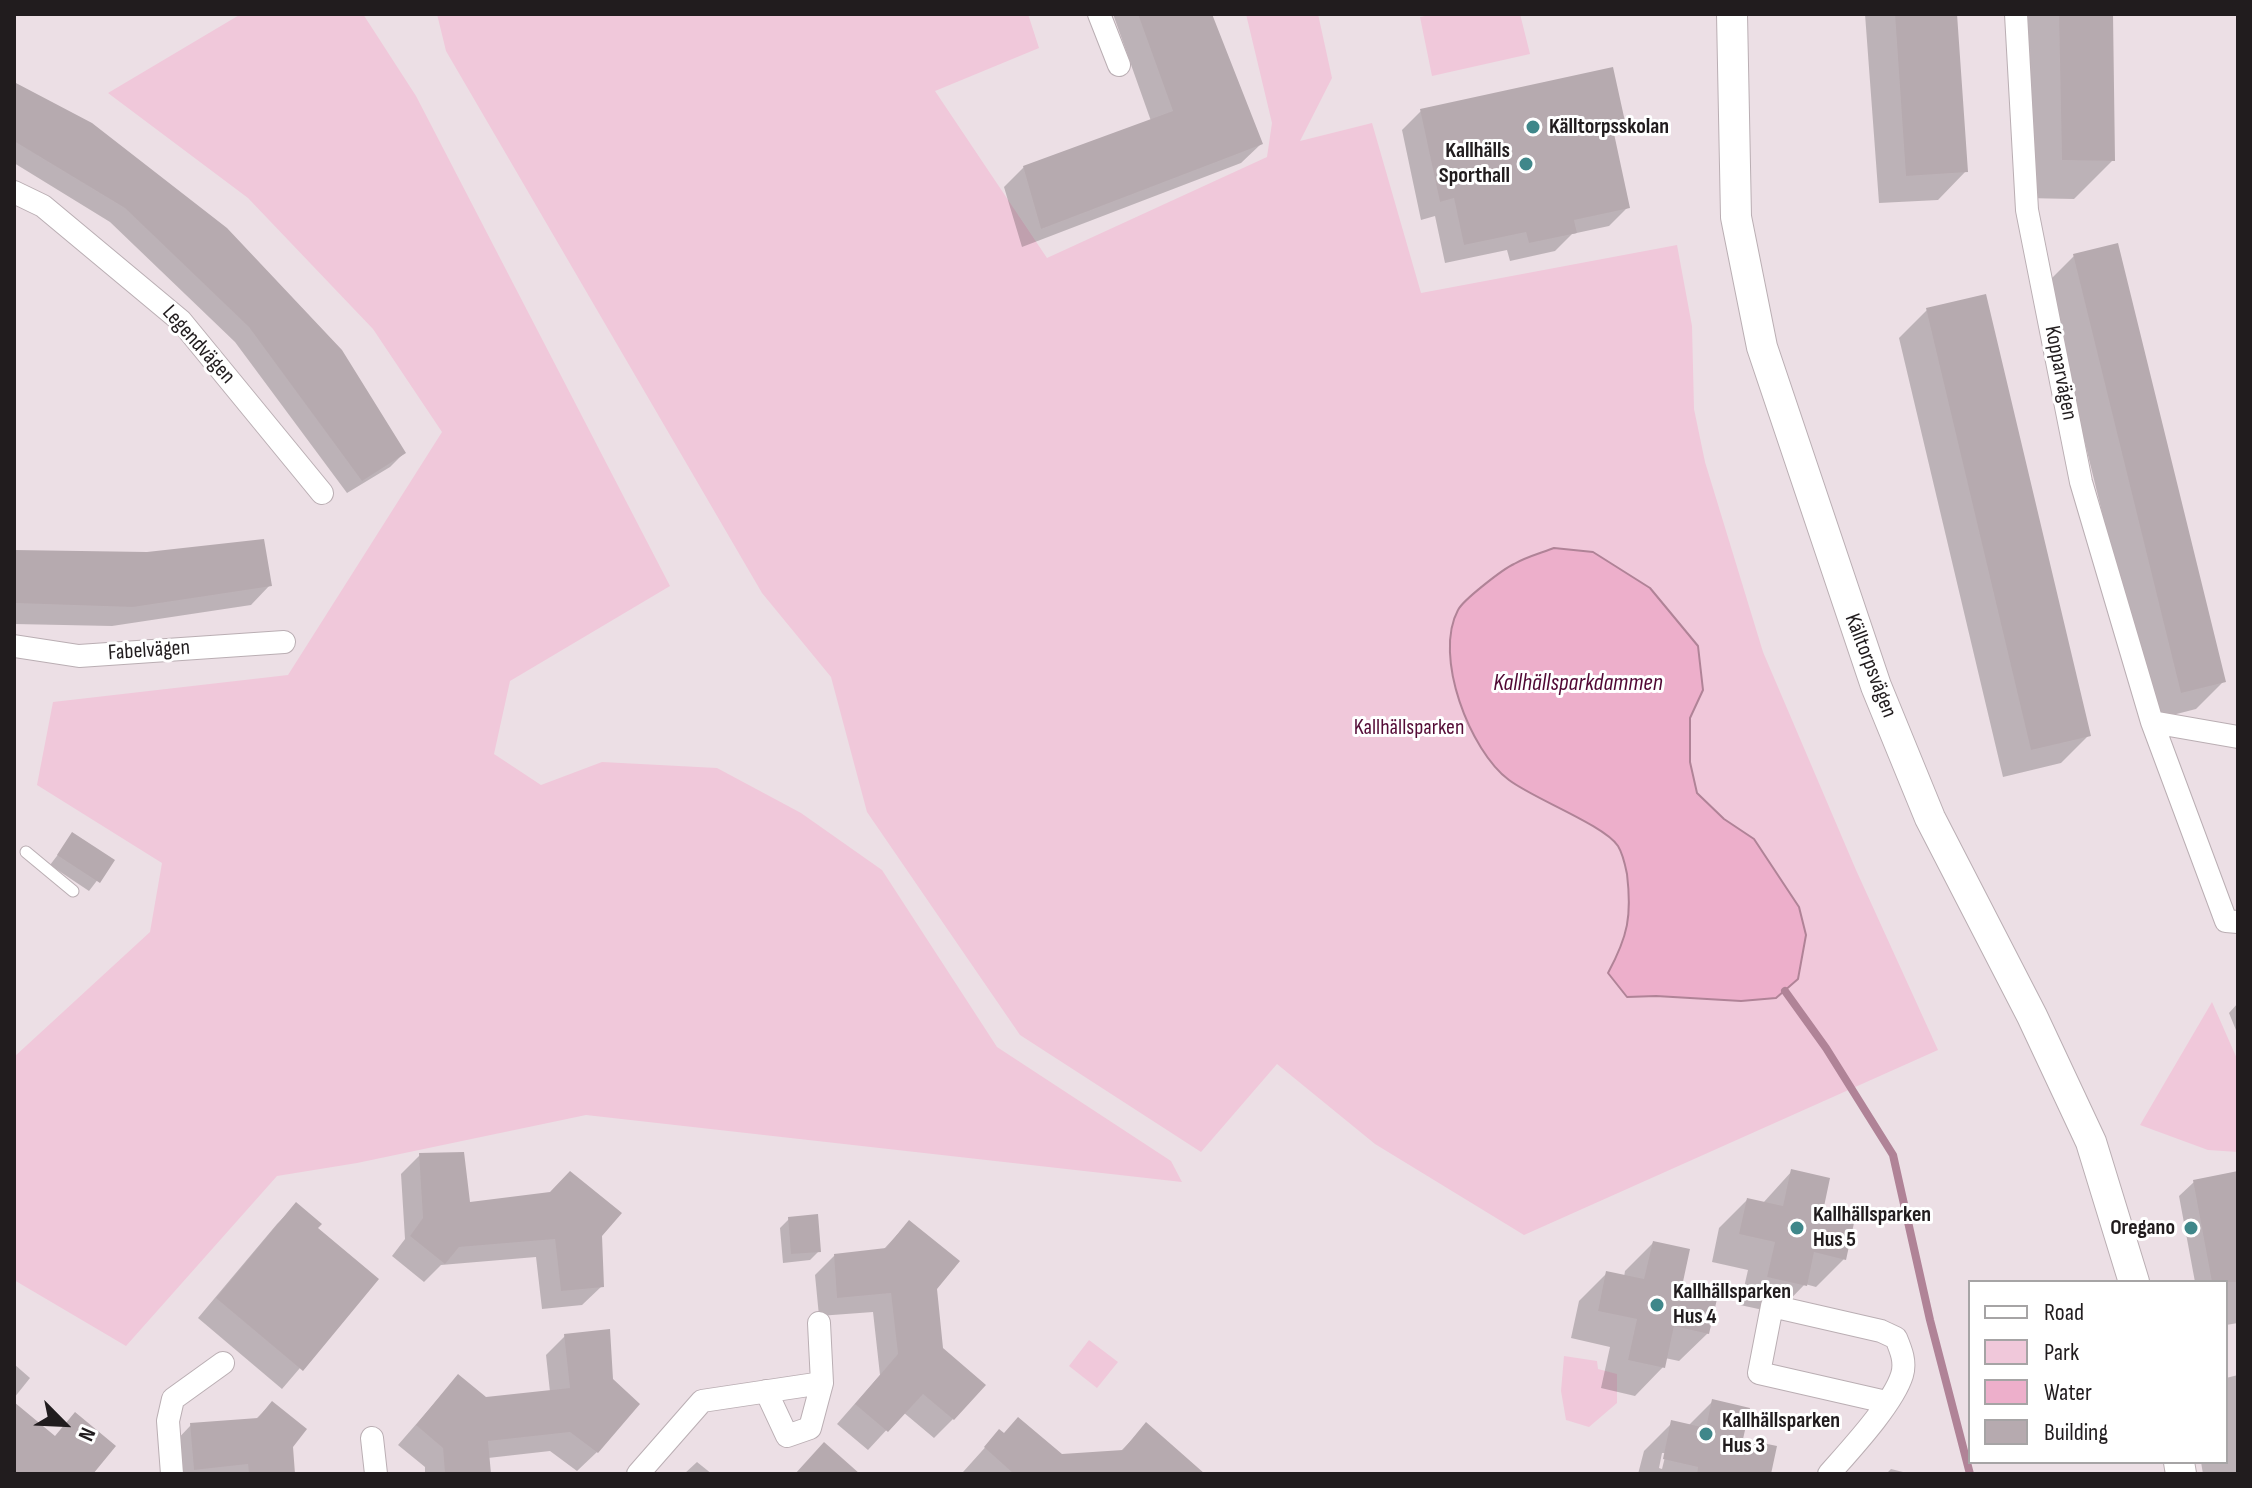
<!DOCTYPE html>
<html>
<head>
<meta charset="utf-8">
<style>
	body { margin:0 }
	#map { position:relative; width:2252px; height:1488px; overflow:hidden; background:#ecdfe5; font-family:"Sofia Sans Condensed",sans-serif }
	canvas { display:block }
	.frame { position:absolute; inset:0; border:16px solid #211c1e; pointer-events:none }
	.legend { position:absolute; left:1968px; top:1280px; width:260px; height:184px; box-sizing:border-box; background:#fff; border:2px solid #a6a4a5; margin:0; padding:10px 14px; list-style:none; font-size:24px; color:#211c1e }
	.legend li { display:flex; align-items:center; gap:16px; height:40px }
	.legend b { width:40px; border:2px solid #a6a4a5 }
	.north { position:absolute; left:24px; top:1384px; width:80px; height:80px; -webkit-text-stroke:6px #fff; paint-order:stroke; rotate:114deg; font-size:22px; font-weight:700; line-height:32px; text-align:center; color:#211c1e }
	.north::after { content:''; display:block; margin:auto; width:28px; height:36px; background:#211c1e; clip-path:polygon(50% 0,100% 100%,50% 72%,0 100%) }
</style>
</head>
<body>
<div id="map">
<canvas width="2252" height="1488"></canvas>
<div class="frame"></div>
<ul class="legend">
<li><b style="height:10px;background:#fff"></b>Road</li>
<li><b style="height:22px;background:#f0c8da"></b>Park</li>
<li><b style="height:22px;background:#edafcb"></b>Water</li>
<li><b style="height:22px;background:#b6aaaf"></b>Building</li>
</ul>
<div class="north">N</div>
</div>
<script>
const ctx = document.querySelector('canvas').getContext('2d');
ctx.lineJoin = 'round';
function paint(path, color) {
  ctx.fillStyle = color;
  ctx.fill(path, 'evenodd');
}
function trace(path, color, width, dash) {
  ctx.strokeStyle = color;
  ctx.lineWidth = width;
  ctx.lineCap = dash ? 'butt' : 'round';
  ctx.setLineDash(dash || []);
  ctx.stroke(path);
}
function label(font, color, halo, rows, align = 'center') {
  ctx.font = font + ' "Sofia Sans Condensed",sans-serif';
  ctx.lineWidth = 6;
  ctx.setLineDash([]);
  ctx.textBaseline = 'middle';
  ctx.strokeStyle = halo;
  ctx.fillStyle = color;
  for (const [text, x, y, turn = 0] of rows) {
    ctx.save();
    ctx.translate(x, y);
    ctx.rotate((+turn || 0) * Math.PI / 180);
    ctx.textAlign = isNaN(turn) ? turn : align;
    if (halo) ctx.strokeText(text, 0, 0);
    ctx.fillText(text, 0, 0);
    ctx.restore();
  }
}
const green = new Path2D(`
	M 241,14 L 363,14 L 416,96 L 670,586 L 510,681 L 494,754 L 541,785 L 602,762 L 717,768 L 801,813 L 882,870 L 997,1047 L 1171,1161 L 1182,1182 L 586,1115 L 357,1163 L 277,1176 L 126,1346 L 14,1280 L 14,1057 L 150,932 L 162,863 L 37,785 L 53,702 L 288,675 L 442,432 L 373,329 L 248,198 L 108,93 Z
	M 437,14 L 1028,14 L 1039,48 L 935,91 L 1047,258 L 1267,157 L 1272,123 L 1246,14 L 1318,14 L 1332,78 L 1300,141 L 1372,123 L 1421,293 L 1677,245 L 1692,326 L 1694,409 L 1705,462 L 1763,652 L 1856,870 L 1938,1050 L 1524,1235 L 1375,1144 L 1277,1064 L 1201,1152 L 1020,1035 L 867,812 L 831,677 L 762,593 L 446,51 Z
	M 1435,14 L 1520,14 L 1530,54 L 1432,76 L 1420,17 Z
	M 2212,1002 L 2238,1061 L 2238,1152 L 2208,1150 L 2140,1125 Z
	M 1089,1340 L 1118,1362 L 1097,1388 L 1069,1366 Z
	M 1564,1356 L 1597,1361 L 1598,1369 L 1617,1374 L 1617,1403 L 1589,1427 L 1566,1420 L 1561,1391 Z`);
const water = new Path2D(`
	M 1554,548 L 1593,552 L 1650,588 L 1698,646 L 1703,690 L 1690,718 L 1690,762 L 1697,793 L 1724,819 L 1754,839 L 1799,907 L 1806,935 L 1798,979 L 1776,998 L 1741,1001 L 1656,996 L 1627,997 L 1608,973 C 1628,936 1632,916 1627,874 C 1625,864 1623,854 1618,846 C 1604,825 1534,799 1509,780 C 1470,751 1433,656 1458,610 C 1463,600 1503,569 1514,564 C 1526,557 1541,553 1554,548 Z`);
const shadow = new Path2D(`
	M 1113,14 L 1209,14 L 1261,144 L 1241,163 L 1022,247 L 1004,187 L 1024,167 L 1151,121 Z
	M 1865,14 L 1955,14 L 1966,171 L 1938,200 L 1879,203 Z
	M 2020,14 L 2111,14 L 2113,160 L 2074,199 L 2024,198 Z
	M 14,84 L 404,453 L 390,467 L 347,493 L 235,342 L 110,222 L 14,163 Z
	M 1421,111 L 1623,125 L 1613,136 L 1628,207 L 1609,226 L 1572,234 L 1555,251 L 1510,261 L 1507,250 L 1445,263 L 1435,216 L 1421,220 L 1402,130 Z
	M 2074,256 L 2224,681 L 2196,709 L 2153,720 L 2046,284 Z
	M 1927,310 L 2089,735 L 2061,763 L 2003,777 L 1899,338 Z
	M 14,552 L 270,585 L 251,605 L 112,626 L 14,624 Z
	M 73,835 L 112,861 L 89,891 L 50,865 Z
	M 2238,1003 L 2238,1035 L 2229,1013 Z
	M 420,1155 L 468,1204 L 549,1195 L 600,1236 L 602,1286 L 582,1305 L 542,1309 L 536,1257 L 441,1265 L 424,1282 L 392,1256 L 405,1239 L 401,1174 Z
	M 1792,1171 L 1844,1259 L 1816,1287 L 1805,1284 L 1777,1313 L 1740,1305 L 1748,1270 L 1712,1262 L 1719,1228 L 1747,1200 L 1763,1203 Z
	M 2238,1173 L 2238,1323 L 2226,1325 L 2226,1282 L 2195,1282 L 2179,1196 L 2194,1182 Z
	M 296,1205 L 316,1228 L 376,1279 L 282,1389 L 198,1318 L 277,1224 Z
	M 789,1219 L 819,1251 L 810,1260 L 783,1263 L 780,1228 Z
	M 909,1222 L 953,1419 L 934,1438 L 903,1412 L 868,1450 L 837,1424 L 880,1375 L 873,1312 L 819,1316 L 815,1275 L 834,1256 L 883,1250 Z
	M 1653,1243 L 1679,1293 L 1708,1333 L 1679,1361 L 1665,1358 L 1663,1367 L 1635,1396 L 1601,1388 L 1610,1347 L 1571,1338 L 1579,1301 L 1607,1273 L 1624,1277 L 1625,1271 Z
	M 565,1336 L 597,1452 L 577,1471 L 550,1451 L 488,1458 L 489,1474 L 425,1474 L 425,1467 L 398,1445 L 458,1376 L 485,1399 L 550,1392 L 546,1355 Z
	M 14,1364 L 30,1378 L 14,1398 Z
	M 2238,1375 L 2238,1474 L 2203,1474 L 2201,1462 L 2226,1462 L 2226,1378 Z
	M 1713,1401 L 1769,1474 L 1638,1474 L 1644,1451 L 1672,1423 L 1688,1426 ZM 1662,1453 L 1666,1453 L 1662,1469 L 1659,1468 Z
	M 272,1403 L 291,1447 L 293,1474 L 174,1474 L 172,1445 L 191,1425 L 255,1420 Z
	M 1146,1425 L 1184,1474 L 965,1474 L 963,1472 L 999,1432 L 1061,1456 L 1120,1452 Z
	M 697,1462 L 712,1474 L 684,1474 Z
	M 1891,1469 L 1911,1474 L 1886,1474 Z`);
const stream = new Path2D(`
	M 1785,991 L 1826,1048 L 1893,1155 L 1930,1320 L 1970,1474`);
const building = new Path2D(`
	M 1138,14 L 1212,14 L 1263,144 L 1041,229 L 1023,166 L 1173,111 Z
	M 1895,14 L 1957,14 L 1968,172 L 1906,176 Z
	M 2059,14 L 2113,14 L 2115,161 L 2062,160 Z
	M 1613,67 L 1626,126 L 1613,129 L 1630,208 L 1574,220 L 1577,233 L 1529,243 L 1526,232 L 1464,245 L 1454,198 L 1440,202 L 1420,109 Z
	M 14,82 L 92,123 L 227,228 L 342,350 L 406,453 L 362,481 L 249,327 L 125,208 L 14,141 Z
	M 2118,243 L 2226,682 L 2181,693 L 2073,254 Z
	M 1986,294 L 2091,736 L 2031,750 L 1926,308 Z
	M 264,539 L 272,586 L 133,607 L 14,603 L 14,550 L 147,552 Z
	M 72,832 L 115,860 L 100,883 L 57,855 Z
	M 464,1152 L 470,1202 L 550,1192 L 570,1171 L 622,1213 L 602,1236 L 604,1287 L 561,1291 L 555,1239 L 459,1247 L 445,1264 L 410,1236 L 423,1218 L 419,1153 Z
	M 1791,1169 L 1830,1178 L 1822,1216 L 1854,1223 L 1846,1260 L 1814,1252 L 1807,1286 L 1767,1277 L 1775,1242 L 1739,1234 L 1747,1198 L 1783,1206 Z
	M 2238,1171 L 2238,1282 L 2212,1282 L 2193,1180 Z
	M 296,1202 L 322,1224 L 318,1228 L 379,1279 L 303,1371 L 216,1298 Z
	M 818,1214 L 821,1252 L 791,1254 L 788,1217 Z
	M 909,1220 L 960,1261 L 937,1289 L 943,1348 L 986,1385 L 954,1420 L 923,1394 L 888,1432 L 855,1404 L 898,1354 L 891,1293 L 837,1298 L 834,1254 L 886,1248 Z
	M 1653,1241 L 1690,1249 L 1681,1291 L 1717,1299 L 1709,1334 L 1674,1326 L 1665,1368 L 1628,1360 L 1637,1319 L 1598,1311 L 1606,1271 L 1644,1279 Z
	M 610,1329 L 613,1379 L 640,1404 L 598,1453 L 570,1432 L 488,1441 L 491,1474 L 445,1474 L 443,1448 L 416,1425 L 458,1374 L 486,1397 L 570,1388 L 564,1334 Z
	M 1712,1399 L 1750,1408 L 1743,1439 L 1777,1446 L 1771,1474 L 1697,1474 L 1698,1467 L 1663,1459 L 1671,1420 L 1706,1428 Z
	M 272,1401 L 307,1429 L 293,1447 L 295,1474 L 249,1474 L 248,1464 L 194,1470 L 190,1423 L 258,1418 Z
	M 14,1402 L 55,1436 L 75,1412 L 116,1446 L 93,1474 L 14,1474 Z
	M 1018,1417 L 1062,1454 L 1123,1450 L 1146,1422 L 1205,1474 L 1014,1474 L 984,1447 L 999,1429 L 1004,1433 Z
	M 824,1442 L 860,1474 L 795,1474 Z`);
const lane = new Path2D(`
	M 26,852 L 73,891`);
const street = new Path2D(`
	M 1099,14 L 1119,65
	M 2016,14 L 2027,210 L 2081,482 L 2152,722 L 2226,921 L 2238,922
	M 14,192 L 43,206 L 181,321 L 322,493
	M 14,646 L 79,656 L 284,642
	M 2152,722 L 2238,737
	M 766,1391 L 787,1436 L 810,1428 L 822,1383
	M 372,1438 L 376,1474
	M 172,1474 L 168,1421 L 173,1399 L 223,1363
	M 638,1474 L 702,1401 L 822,1383 L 819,1323
	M 1829,1474 C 1850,1450 1893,1404 1902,1375 C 1906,1362 1901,1350 1896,1338 L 1881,1331 L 1772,1306 L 1759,1373 L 1886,1402`);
const secondary = new Path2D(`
	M 1732,14 L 1736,217 L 1762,347 L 1876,686 L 1930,818 L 2032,1016 L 2091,1142 L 2134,1282
	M 2179,1462 L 2181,1474`);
const markers = [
	[1533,127,8,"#3f878a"],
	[1526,164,8,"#3f878a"],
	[1797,1228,8,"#3f878a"],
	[2191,1228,8,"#3f878a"],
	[1657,1305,8,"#3f878a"],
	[1706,1434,8,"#3f878a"]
];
const poiNames = [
	["Källtorpsskolan",1549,127],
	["Kallhälls",1510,151,"right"],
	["Sporthall",1510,176,"right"],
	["Kallhällsparken",1813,1215],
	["Hus 5",1813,1240],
	["Oregano",2175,1228,"right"],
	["Kallhällsparken",1673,1292],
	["Hus 4",1673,1317],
	["Kallhällsparken",1722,1421],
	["Hus 3",1722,1446]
];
const streetNames = [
	["Legendvägen",198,345,48],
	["Kopparvägen",2060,373,79],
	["Fabelvägen",149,651,-4],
	["Källtorpsvägen",1870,666,69]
];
const parkNames = [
	["Kallhällsparken",1409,728]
];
const waterNames = [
	["Kallhällsparkdammen",1578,684]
];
paint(green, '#f0c8da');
paint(water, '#edafcb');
trace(water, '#b08397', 2);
paint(shadow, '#0003');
trace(stream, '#b08397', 8);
paint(building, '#b6aaaf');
trace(lane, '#baaeb3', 13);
trace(street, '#baaeb3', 24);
trace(secondary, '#baaeb3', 32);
trace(lane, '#fff', 11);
trace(street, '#fff', 22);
trace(secondary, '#fff', 30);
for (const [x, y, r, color] of markers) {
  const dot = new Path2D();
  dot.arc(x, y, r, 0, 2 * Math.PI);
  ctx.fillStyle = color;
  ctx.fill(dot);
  trace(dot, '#fff', 3);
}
label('bold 22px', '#211c1e', '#fff', poiNames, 'left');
label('22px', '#211c1e', '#fff', streetNames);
label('22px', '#550d37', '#fff', parkNames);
label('italic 24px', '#510834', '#fff', waterNames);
</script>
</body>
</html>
